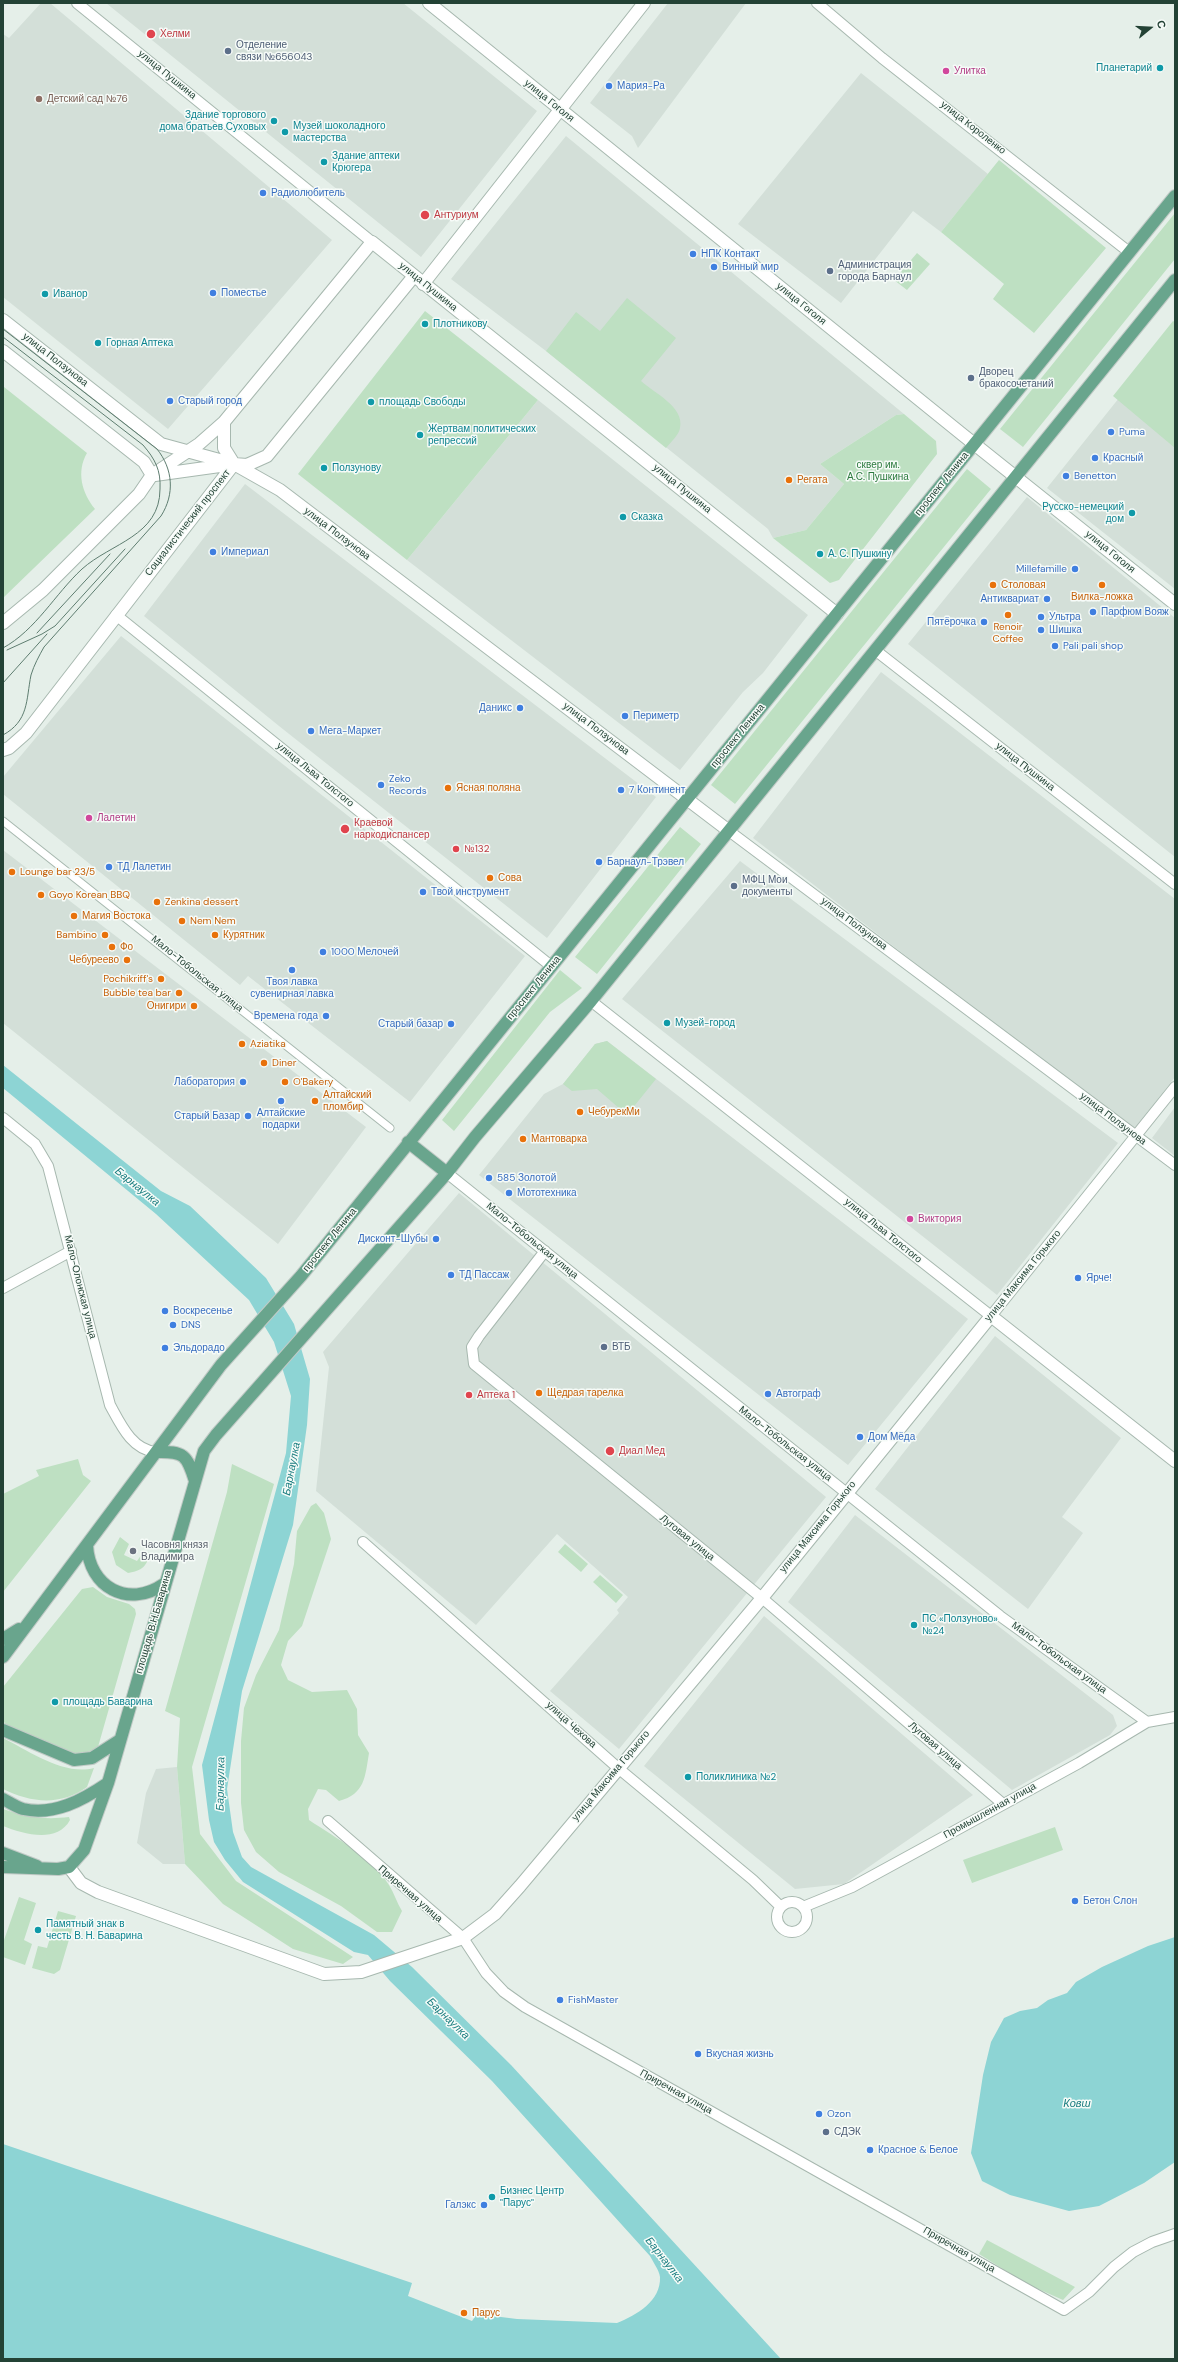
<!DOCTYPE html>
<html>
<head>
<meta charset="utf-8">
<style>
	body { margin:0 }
	#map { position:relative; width:1178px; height:2362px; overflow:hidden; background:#e5efe9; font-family:"DM Sans",sans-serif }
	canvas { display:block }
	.frame { position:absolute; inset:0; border:4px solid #234235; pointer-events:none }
	.north { position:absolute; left:1130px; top:8px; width:40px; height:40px; -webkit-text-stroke:3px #f6fbf8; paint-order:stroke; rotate:72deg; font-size:11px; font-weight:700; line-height:16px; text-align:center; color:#234235 }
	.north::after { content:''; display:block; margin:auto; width:14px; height:18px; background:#234235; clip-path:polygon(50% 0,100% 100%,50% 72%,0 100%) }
</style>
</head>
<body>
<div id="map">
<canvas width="1178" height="2362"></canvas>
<div class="frame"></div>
<div class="north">С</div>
</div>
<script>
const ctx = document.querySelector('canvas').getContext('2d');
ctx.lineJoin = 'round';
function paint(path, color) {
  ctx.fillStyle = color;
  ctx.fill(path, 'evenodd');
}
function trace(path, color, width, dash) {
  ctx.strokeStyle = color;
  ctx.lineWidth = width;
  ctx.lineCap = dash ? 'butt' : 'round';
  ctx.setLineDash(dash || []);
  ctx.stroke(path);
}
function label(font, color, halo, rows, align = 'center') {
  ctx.font = font + ' "DM Sans",sans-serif';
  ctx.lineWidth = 3;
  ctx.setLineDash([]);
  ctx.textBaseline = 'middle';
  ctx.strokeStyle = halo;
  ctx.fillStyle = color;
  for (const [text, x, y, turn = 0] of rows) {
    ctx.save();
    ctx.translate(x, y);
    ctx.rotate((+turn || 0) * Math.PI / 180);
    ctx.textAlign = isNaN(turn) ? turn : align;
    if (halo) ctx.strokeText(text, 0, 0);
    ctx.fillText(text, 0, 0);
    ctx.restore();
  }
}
const built = new Path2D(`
	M 41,3 L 50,3 L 332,240 L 168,429 L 3,297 L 3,34 L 9,38 Z
	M 106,3 L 403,3 L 537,111 L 421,257 Z
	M 668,3 L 746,3 L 638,148 L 632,136 L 590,103 Z
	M 861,73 L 988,174 L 941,232 L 913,211 L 841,303 L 738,224 Z
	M 566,136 L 904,414 L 896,415 L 820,464 L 844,484 L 806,530 L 773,538 L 768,529 L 546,351 L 451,279 Z
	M 1175,328 L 1175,589 L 1047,488 Z
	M 538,400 L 808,615 L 763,673 L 743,692 L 680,770 L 407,560 Z
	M 245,484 L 656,797 L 547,938 L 279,726 L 144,616 Z
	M 1027,497 L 1175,618 L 1175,857 L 908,644 Z
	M 121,636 L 525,956 L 410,1102 L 248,976 L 240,985 L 3,794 L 3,777 Z
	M 881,672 L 1175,899 L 1175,1077 L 1133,1131 L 753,838 Z
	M 3,850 L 366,1127 L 278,1244 L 3,1023 Z
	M 740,861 L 1118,1143 L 997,1295 L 622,999 Z
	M 607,1041 L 968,1319 L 848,1465 L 479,1175 L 544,1094 L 563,1084 L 595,1044 Z
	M 1175,1107 L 1175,1156 L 1152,1138 Z
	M 459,1193 L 826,1497 L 619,1749 L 550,1691 L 619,1613 L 617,1610 L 628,1597 L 557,1534 L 476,1625 L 316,1491 L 329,1367 L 323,1352 Z
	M 995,1336 L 1121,1438 L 1062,1517 L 1083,1533 L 1028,1609 L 875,1489 Z
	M 855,1515 L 1113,1715 L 1117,1726 L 1110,1735 L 1012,1790 L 788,1602 Z
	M 764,1616 L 973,1795 L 844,1884 L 795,1889 L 644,1766 Z
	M 177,1767 L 185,1864 L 163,1864 L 137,1843 L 146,1793 L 156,1769 Z`);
const green = new Path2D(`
	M 999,160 L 1106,248 L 1034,333 L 993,299 L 1004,284 L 941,232 Z
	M 1175,213 L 1175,259 L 1023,447 L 1000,429 Z
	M 917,253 L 930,264 L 907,290 L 894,280 Z
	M 627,298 L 676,338 L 641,381 C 654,393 685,407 680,428 C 679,435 670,443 666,448 L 546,351 L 576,312 L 600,331 Z
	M 425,311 L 538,400 L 407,560 L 298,474 Z
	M 1173,321 L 1175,322 L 1175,448 L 1113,396 Z
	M 4,387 L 87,453 C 76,472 82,493 95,509 L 3,598 Z
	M 904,414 L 936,441 L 937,454 L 839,580 L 830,583 L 773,538 L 806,530 L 844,484 L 820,464 L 896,415 Z
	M 967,469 L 991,489 L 735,804 L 711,785 Z
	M 680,827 L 701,844 L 597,974 L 575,957 Z
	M 560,970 L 582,988 L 550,1012 L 454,1131 L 442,1120 Z
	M 607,1041 L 656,1079 L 627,1115 L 597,1089 L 572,1091 L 563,1084 L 595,1044 Z
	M 78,1459 L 83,1475 L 91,1481 L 3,1592 L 3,1494 L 39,1476 L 36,1470 Z
	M 232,1464 L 274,1484 L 192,1767 L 200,1834 L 236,1881 L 353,1957 L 343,1964 L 293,1949 L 223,1904 L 185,1864 L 177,1767 L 180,1718 L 165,1711 L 227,1492 Z
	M 316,1503 L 324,1513 L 331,1539 L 302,1626 L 288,1641 L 281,1665 L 288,1680 L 312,1692 L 347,1690 L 357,1709 L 358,1735 L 369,1753 C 365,1777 365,1794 339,1801 L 326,1790 L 318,1789 L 308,1809 L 309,1820 C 336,1838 371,1857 389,1885 C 394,1893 397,1903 402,1911 L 392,1932 L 377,1932 L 341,1906 L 279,1872 L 256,1852 L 244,1830 L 241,1803 L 241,1741 L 244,1708 L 256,1675 L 279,1630 L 294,1564 L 297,1531 L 311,1506 Z
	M 120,1537 L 129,1544 L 124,1555 L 137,1561 L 144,1551 L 150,1553 C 147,1566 142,1571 128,1573 L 116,1565 L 112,1552 Z
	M 565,1544 L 588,1564 L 581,1572 L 558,1552 Z
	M 600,1575 L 623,1595 L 616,1603 L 593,1582 Z
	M 93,1587 L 107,1597 L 129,1604 L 135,1609 L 136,1614 L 98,1747 L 87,1755 L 74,1756 L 10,1729 L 3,1721 L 3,1687 L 82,1589 Z
	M 3,1738 C 29,1751 64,1776 94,1768 L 87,1787 C 61,1806 31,1803 3,1789 Z
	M 3,1809 C 26,1817 44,1820 69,1817 L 70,1820 C 57,1844 23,1834 3,1826 Z
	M 1055,1827 L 1063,1850 L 972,1883 L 963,1860 Z
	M 19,1897 L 36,1903 L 24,1940 L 32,1944 L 25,1965 L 3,1957 L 3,1943 Z
	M 58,1911 L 76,1916 L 60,1970 L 54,1974 L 32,1968 L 38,1946 L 47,1948 Z
	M 987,2240 L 1075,2287 L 1063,2300 L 1027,2284 L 979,2254 Z`);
const water = new Path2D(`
	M 3,1065 L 161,1191 L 190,1206 L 266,1278 L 294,1324 L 310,1379 L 307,1425 L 293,1525 L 242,1691 L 227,1789 L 233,1832 L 242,1857 L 251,1867 L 374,1935 L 412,1967 L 511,2065 L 781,2359 L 3,2359 L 3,2144 L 412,2283 L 408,2296 L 472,2321 L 477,2314 L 517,2319 L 617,2323 C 637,2315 661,2301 660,2277 C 659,2270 653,2262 650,2256 L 492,2081 L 390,1981 L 368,1955 L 354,1952 L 243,1882 L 225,1860 L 214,1842 L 209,1820 L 202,1765 L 286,1453 L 291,1396 L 274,1342 L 249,1300 L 156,1214 L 3,1088 Z
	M 1175,1937 L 1175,2162 L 1144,2183 L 1099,2206 L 1069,2211 L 1010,2195 L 982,2181 L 971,2153 L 983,2075 L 991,2042 L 1004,2018 L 1020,2011 L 1037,2008 L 1048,2000 L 1067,1993 L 1076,1982 L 1102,1967 L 1148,1946 Z`);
const pedestrian = new Path2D(`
	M 3,821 L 390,1128`);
const minor = new Path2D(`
	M 77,3 L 372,242
	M 817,3 L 882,58 L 1129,252
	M 116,615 L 551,966
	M 875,650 L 1175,884
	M 729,831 L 1175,1165
	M 591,1001 L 991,1316 L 1175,1087
	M 3,1118 L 35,1144 L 48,1166 L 110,1405 C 121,1425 132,1450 156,1452
	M 447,1173 L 1000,1616 L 1147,1722
	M 545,1251 L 479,1336 L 472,1347 L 474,1364 L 762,1598 L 1003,1804
	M 3,1288 L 71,1251
	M 363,1542 L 618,1768 L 753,1880 L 781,1907
	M 328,1821 L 463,1938 L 486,1973 L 504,1992 L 525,2007 L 1064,2310 L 1089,2292 L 1114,2267 L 1133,2252 L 1152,2242 L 1175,2234
	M777 1917a15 15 0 1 1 30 0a15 15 0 1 1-30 0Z
	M 803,1907 L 852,1887 L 1079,1763 L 1147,1722 L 1175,1717`);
const tertiary = new Path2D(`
	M 429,3 L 963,435 L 1175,604
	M 423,284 L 644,3
	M 3,320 L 161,444 L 234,464 L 280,490 L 729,831
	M 3,351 L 144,462 L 152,475
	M 224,422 L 224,448 L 234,464
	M 155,475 L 234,464 L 247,465 L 267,456 L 414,276
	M 3,623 L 43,590 L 139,494 L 152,475 L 199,444 L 224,422 L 372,242 L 837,614
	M 3,750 L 9,748 L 26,733 L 234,464
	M 69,1867 L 81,1883 L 98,1892 L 324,1974 L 361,1972 L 463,1938 L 495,1914 L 520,1886 L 762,1598 L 991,1316 L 1175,1461`);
const primary = new Path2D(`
	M 408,1142 L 447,1173
	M 156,1452 C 184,1451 187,1455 195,1481
	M 87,1545 C 89,1587 128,1609 164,1584
	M 3,1639 L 19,1629
	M 3,1657 L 221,1365 L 301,1276 L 1175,196
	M 3,1730 L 74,1760 L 92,1758 L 120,1740
	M 3,1799 C 9,1802 16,1807 23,1809 C 54,1816 83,1800 108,1783
	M 3,1853 L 37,1866
	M 3,1867 L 58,1869 L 69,1867 L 84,1850 L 108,1783 L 204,1451 L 216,1435 L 447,1173 L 475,1137 L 591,1001 L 1175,280`);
const tram = new Path2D(`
	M 3,329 L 157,449 C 173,469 175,494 161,516 L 44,647 C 39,656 34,665 31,675 C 26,700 29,721 3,735
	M 3,337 L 143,445 C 155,459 161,470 160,489 C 160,536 111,543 82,569 C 55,594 36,630 3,648
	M 37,633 L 110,554
	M 7,650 L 42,634 L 55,626 L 125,549
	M 3,683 L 47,634`);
const markers = [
	[151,34,5,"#e0444e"],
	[228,51,4,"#5c6f8a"],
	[1160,68,4,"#0f9aa8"],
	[946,71,4,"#d1479c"],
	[609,86,4,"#3f7fe0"],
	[39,99,4,"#8d6e63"],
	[274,121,4,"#0f9aa8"],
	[285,132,4,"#0f9aa8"],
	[324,162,4,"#0f9aa8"],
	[263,193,4,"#3f7fe0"],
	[425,215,5,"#e0444e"],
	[693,254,4,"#3f7fe0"],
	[714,267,4,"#3f7fe0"],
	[830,271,4,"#5c6f8a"],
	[213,293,4,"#3f7fe0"],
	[45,294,4,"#0f9aa8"],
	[425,324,4,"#0f9aa8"],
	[98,343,4,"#0f9aa8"],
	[971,378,4,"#5c6f8a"],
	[170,401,4,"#3f7fe0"],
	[371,402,4,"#0f9aa8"],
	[1111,432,4,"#3f7fe0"],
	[420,435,4,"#0f9aa8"],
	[1095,458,4,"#3f7fe0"],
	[324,468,4,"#0f9aa8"],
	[1066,476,4,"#3f7fe0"],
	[789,480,4,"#e8710a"],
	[1132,513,4,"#0f9aa8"],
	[623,517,4,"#0f9aa8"],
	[213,552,4,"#3f7fe0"],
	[820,554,4,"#0f9aa8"],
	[1075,569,4,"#3f7fe0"],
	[993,585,4,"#e8710a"],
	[1102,585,4,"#e8710a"],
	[1047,599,4,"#3f7fe0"],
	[1093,612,4,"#3f7fe0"],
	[1008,615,4,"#e8710a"],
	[1041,617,4,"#3f7fe0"],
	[984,622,4,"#3f7fe0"],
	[1041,630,4,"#3f7fe0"],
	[1055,646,4,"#3f7fe0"],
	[520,708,4,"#3f7fe0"],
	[625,716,4,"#3f7fe0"],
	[311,731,4,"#3f7fe0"],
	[381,785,4,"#3f7fe0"],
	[448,788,4,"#e8710a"],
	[621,790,4,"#3f7fe0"],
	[89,818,4,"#d1479c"],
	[345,829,5,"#e0444e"],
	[456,849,4,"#e0444e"],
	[599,862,4,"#3f7fe0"],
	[109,867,4,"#3f7fe0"],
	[12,872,4,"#e8710a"],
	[490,878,4,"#e8710a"],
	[734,886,4,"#5c6f8a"],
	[423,892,4,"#3f7fe0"],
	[41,895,4,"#e8710a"],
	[157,902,4,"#e8710a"],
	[74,916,4,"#e8710a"],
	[182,921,4,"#e8710a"],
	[105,935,4,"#e8710a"],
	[215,935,4,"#e8710a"],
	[112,947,4,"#e8710a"],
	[323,952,4,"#3f7fe0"],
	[127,960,4,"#e8710a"],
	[292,970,4,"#3f7fe0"],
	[161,979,4,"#e8710a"],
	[179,993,4,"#e8710a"],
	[194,1006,4,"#e8710a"],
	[326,1016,4,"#3f7fe0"],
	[667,1023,4,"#0f9aa8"],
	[451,1024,4,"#3f7fe0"],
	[242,1044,4,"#e8710a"],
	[264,1063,4,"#e8710a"],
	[243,1082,4,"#3f7fe0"],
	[285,1082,4,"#e8710a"],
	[281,1101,4,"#3f7fe0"],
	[315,1101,4,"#e8710a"],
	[580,1112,4,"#e8710a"],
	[248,1116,4,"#3f7fe0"],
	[523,1139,4,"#e8710a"],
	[489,1178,4,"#3f7fe0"],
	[509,1193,4,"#3f7fe0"],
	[910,1219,4,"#d1479c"],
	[436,1239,4,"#3f7fe0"],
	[451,1275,4,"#3f7fe0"],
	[1078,1278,4,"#3f7fe0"],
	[165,1311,4,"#3f7fe0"],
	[173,1325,4,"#3f7fe0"],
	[604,1347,4,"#5c6f8a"],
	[165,1348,4,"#3f7fe0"],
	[539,1393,4,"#e8710a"],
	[768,1394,4,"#3f7fe0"],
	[469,1395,4,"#e0444e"],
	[860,1437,4,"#3f7fe0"],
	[610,1451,5,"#e0444e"],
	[133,1551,4,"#6b7280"],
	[914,1625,4,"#0f9aa8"],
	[55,1702,4,"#0f9aa8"],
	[688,1777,4,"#0f9aa8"],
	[1075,1901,4,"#3f7fe0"],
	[38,1930,4,"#0f9aa8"],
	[560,2000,4,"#3f7fe0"],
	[698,2054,4,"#3f7fe0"],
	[819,2114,4,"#3f7fe0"],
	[826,2132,4,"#5c6f8a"],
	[870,2150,4,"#3f7fe0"],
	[492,2197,4,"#0f9aa8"],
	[484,2205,4,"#3f7fe0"],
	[464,2313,4,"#e8710a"]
];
const healthNames = [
	["Хелми",160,34],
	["Антуриум",434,215],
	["Краевой",354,823],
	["наркодиспансер",354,835],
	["№132",464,849],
	["Аптека 1",477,1395],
	["Диал Мед",619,1451]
];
const serviceNames = [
	["Отделение",236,45],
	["связи №656043",236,57],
	["Администрация",838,265],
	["города Барнаул",838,277],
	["Дворец",979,372],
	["бракосочетаний",979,384],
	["МФЦ Мои",742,880],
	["документы",742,892],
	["ВТБ",612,1347],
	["СДЭК",834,2132]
];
const cultureNames = [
	["Планетарий",1152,68,"right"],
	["Здание торгового",266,115,"right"],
	["дома братьев Суховых",266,127,"right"],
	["Музей шоколадного",293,126],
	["мастерства",293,138],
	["Здание аптеки",332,156],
	["Крюгера",332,168],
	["Иванор",53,294],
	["Плотникову",433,324],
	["Горная Аптека",106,343],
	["площадь Свободы",379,402],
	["Жертвам политических",428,429],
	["репрессий",428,441],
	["Ползунову",332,468],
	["Русско-немецкий",1124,507,"right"],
	["дом",1124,519,"right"],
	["Сказка",631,517],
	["А. С. Пушкину",828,554],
	["Музей-город",675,1023],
	["ПС «Ползуново»",922,1619],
	["№24",922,1631],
	["площадь Баварина",63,1702],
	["Поликлиника №2",696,1777],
	["Памятный знак в",46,1924],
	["честь В. Н. Баварина",46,1936],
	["Бизнес Центр",500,2191],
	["\"Парус\"",500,2203]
];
const hotelNames = [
	["Улитка",954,71],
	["Лалетин",97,818],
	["Виктория",918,1219]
];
const streetNames = [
	["улица Пушкина",167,75,39],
	["улица Гоголя",549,101,39],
	["улица Короленко",973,128,38],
	["улица Пушкина",428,287,39],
	["улица Гоголя",801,304,39],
	["улица Ползунова",55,360,38],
	["проспект Ленина",942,484,-51],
	["улица Пушкина",682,489,39],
	["Социалистический проспект",188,523,-52],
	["улица Ползунова",337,534,37],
	["улица Гоголя",1110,552,39],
	["улица Ползунова",596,729,37],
	["проспект Ленина",738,736,-51],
	["улица Пушкина",1025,767,38],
	["улица Льва Толстого",315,775,39],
	["улица Ползунова",854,924,37],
	["Мало-Тобольская улица",197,974,39],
	["проспект Ленина",534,988,-51],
	["улица Ползунова",1113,1119,37],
	["улица Льва Толстого",883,1231,39],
	["проспект Ленина",330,1240,-51],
	["Мало-Тобольская улица",532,1241,39],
	["улица Максима Горького",1023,1276,-51],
	["Мало-Олонская улица",80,1287,76],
	["Мало-Тобольская улица",785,1444,38],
	["улица Максима Горького",818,1527,-51],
	["Луговая улица",687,1538,39],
	["площадь В.Н.Баварина",154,1622,-74],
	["Мало-Тобольская улица",1059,1658,36],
	["улица Чехова",571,1725,42],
	["Луговая улица",935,1746,41],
	["улица Максима Горького",611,1776,-50],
	["Промышленная улица",990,1811,-29],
	["Приречная улица",410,1894,41],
	["Приречная улица",676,2092,29],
	["Приречная улица",959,2250,30]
];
const shopNames = [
	["Мария-Ра",617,86],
	["Радиолюбитель",271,193],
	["НПК Контакт",701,254],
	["Винный мир",722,267],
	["Поместье",221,293],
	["Старый город",178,401],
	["Puma",1119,432],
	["Красный",1103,458],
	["Benetton",1074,476],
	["Империал",221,552],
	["Millefamille",1067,569,"right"],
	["Антиквариат",1039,599,"right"],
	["Парфюм Вояж",1101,612],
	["Ультра",1049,617],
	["Пятёрочка",976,622,"right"],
	["Шишка",1049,630],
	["Pali pali shop",1063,646],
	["Даникс",512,708,"right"],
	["Периметр",633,716],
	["Мега-Маркет",319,731],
	["Zeko",389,779],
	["Records",389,791],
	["7 Континент",629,790],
	["Барнаул-Трэвел",607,862],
	["ТД Лалетин",117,867],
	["Твой инструмент",431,892],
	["1000 Мелочей",331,952],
	["Твоя лавка",292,982,"center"],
	["сувенирная лавка",292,994,"center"],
	["Времена года",318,1016,"right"],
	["Старый базар",443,1024,"right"],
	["Лаборатория",235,1082,"right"],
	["Алтайские",281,1113,"center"],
	["подарки",281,1125,"center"],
	["Старый Базар",240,1116,"right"],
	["585 Золотой",497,1178],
	["Мототехника",517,1193],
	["Дисконт-Шубы",428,1239,"right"],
	["ТД Пассаж",459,1275],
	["Ярче!",1086,1278],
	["Воскресенье",173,1311],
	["DNS",181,1325],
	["Эльдорадо",173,1348],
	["Автограф",776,1394],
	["Дом Мёда",868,1437],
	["Бетон Слон",1083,1901],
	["FishMaster",568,2000],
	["Вкусная жизнь",706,2054],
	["Ozon",827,2114],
	["Красное & Белое",878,2150],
	["Галэкс",476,2205,"right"]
];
const educationNames = [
	["Детский сад №76",47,99]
];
const parkNames = [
	["сквер им.",878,465],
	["А.С. Пушкина",878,477]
];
const foodNames = [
	["Регата",797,480],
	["Столовая",1001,585],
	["Вилка-ложка",1102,597,"center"],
	["Renoir",1008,627,"center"],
	["Coffee",1008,639,"center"],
	["Ясная поляна",456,788],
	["Lounge bar 23/5",20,872],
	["Сова",498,878],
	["Goyo Korean BBQ",49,895],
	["Zenkina dessert",165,902],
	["Магия Востока",82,916],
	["Nem Nem",190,921],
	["Bambino",97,935,"right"],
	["Курятник",223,935],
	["Фо",120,947],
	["Чебуреево",119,960,"right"],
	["Pochikriff's",153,979,"right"],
	["Bubble tea bar",171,993,"right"],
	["Онигири",186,1006,"right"],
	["Aziatika",250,1044],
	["Diner",272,1063],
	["O'Bakery",293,1082],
	["Алтайский",323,1095],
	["пломбир",323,1107],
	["ЧебурекМи",588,1112],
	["Мантоварка",531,1139],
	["Щедрая тарелка",547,1393],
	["Парус",472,2313]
];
const worshipNames = [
	["Часовня князя",141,1545],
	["Владимира",141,1557]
];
const waterNames = [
	["Барнаулка",137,1187,39],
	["Барнаулка",292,1469,-79],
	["Барнаулка",221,1784,-89],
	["Барнаулка",448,2019,44],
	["Ковш",1077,2104],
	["Барнаулка",664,2260,52]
];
paint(built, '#d3dfd8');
paint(green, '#bee0c2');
paint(water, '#8dd4d4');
trace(pedestrian, '#a7b8af', 9);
trace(minor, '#a7b8af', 12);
trace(tertiary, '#a7b8af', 14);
trace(primary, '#c1cac6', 14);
trace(pedestrian, '#fff', 7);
trace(minor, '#fff', 10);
trace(tertiary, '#fff', 12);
trace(primary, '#69a58d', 12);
trace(tram, '#5e7d70', 1);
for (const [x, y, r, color] of markers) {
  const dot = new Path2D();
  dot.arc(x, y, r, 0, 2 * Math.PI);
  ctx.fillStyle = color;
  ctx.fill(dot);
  trace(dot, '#f6fbf8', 1.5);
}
label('10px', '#be3a42', '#f6fbf8', healthNames, 'left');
label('10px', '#4e5e75', '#f6fbf8', serviceNames, 'left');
label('10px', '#0d838f', '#f6fbf8', cultureNames, 'left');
label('10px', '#b23c85', '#f6fbf8', hotelNames, 'left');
label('10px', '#234235', '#f6fbf8', streetNames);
label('10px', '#366cbe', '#f6fbf8', shopNames, 'left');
label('10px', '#785e54', '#f6fbf8', educationNames, 'left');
label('10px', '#2c7a3e', '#f6fbf8', parkNames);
label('10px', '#c56008', '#f6fbf8', foodNames, 'left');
label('10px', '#5b616d', '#f6fbf8', worshipNames, 'left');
label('italic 11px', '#1b7e80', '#f6fbf8', waterNames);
</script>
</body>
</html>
